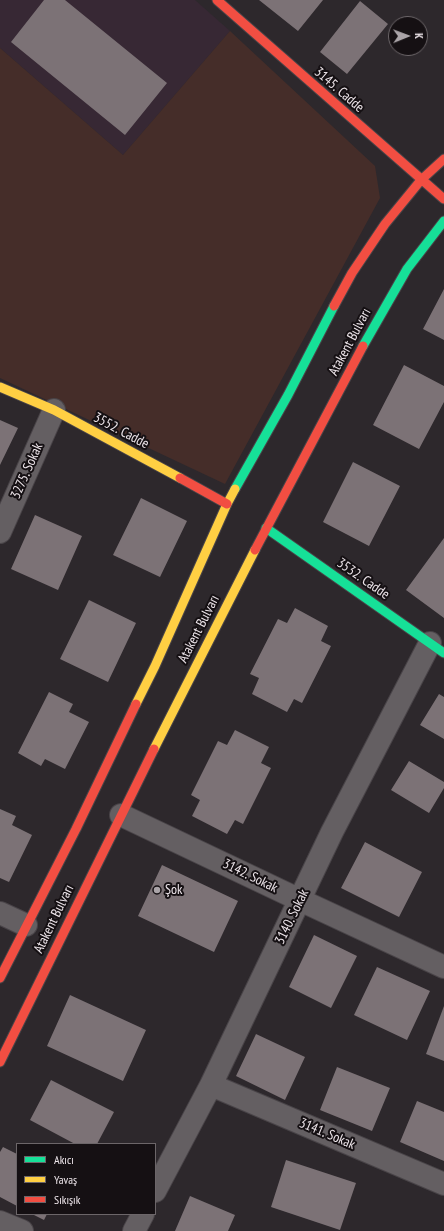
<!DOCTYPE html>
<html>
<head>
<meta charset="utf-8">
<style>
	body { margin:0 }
	#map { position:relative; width:444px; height:1231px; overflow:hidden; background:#2d282c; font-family:"PT Sans Narrow",sans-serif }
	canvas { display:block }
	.legend { position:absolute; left:16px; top:1143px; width:140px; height:72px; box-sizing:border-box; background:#151013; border:1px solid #6c6669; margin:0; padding:5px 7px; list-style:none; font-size:12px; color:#eee6eb }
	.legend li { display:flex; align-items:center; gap:8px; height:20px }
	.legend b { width:20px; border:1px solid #6c6669 }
	.north { position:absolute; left:388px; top:16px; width:40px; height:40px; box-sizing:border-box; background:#151013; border:1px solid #6c6669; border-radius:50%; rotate:89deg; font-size:11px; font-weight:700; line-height:16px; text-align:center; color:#eee6eb }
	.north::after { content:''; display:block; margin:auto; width:14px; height:18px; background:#aaa4a8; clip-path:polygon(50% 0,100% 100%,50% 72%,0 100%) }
</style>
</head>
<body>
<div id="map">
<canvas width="444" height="1231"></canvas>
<ul class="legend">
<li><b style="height:5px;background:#16e098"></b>Akıcı</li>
<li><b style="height:5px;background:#ffcf43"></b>Yavaş</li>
<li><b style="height:5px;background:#f24e42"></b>Sıkışık</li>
</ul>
<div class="north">K</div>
</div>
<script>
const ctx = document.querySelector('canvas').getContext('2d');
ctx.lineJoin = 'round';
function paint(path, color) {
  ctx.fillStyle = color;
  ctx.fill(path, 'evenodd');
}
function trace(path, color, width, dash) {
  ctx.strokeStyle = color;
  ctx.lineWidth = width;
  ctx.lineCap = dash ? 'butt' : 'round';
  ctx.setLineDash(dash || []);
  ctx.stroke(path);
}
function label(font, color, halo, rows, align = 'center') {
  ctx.font = font + ' "PT Sans Narrow",sans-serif';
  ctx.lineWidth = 4;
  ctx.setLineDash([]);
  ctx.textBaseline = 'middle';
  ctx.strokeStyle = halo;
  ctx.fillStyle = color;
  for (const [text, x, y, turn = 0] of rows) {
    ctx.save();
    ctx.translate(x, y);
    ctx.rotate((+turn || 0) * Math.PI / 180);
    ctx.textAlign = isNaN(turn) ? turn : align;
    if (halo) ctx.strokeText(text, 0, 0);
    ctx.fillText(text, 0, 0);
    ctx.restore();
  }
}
const built = new Path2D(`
	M 0,0 L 195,0 L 230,31 L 123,155 L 0,48 Z`);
const green = new Path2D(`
	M 230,31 L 375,166 L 380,198 L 225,484 L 0,378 L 0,48 L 123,155 Z`);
const building = new Path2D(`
	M 44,0 L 65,0 L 167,83 L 125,135 L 11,42 Z
	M 259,0 L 323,0 L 298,31 Z
	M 360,1 L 388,24 L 347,74 L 320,52 Z
	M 444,289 L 444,340 L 423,329 Z
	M 404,365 L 444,386 L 444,402 L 419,449 L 373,425 Z
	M 0,420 L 18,428 L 0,465 Z
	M 353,462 L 400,486 L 369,546 L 323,522 Z
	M 141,498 L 187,521 L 160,577 L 113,555 Z
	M 35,515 L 82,536 L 58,590 L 11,569 Z
	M 444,538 L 444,618 L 406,590 Z
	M 89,600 L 136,623 L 108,682 L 60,659 Z
	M 295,608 L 328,626 L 321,641 L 331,646 L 302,703 L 294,699 L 287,712 L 252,694 L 259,678 L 250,674 L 278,619 L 287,623 Z
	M 49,692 L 73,704 L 69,712 L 89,722 L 65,769 L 45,759 L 41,766 L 18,753 Z
	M 439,694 L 444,697 L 444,739 L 420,725 Z
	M 235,730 L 269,747 L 261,763 L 271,768 L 243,824 L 235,820 L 227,834 L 192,816 L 200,800 L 191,795 L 218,741 L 227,745 Z
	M 409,761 L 444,782 L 444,788 L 429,813 L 391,790 Z
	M 0,809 L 16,816 L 12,825 L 32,835 L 9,882 L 0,878 Z
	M 365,842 L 422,872 L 399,917 L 341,888 Z
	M 162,865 L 238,901 L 214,952 L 138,916 Z
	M 314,935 L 357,956 L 331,1008 L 289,987 Z
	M 377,967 L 430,991 L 407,1040 L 354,1015 Z
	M 70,995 L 146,1030 L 123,1081 L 47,1046 Z
	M 444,1006 L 444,1061 L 426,1054 Z
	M 256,1034 L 305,1057 L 285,1100 L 236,1076 Z
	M 337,1067 L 390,1088 L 372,1131 L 320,1110 Z
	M 51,1080 L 114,1112 L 97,1144 L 75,1144 L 30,1120 Z
	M 417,1101 L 444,1112 L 444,1161 L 400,1142 Z
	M 3,1147 L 17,1154 L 17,1206 L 0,1197 L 0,1152 Z
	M 286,1160 L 356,1183 L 340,1230 L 271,1207 Z
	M 190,1196 L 235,1215 L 228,1231 L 175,1231 Z
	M 32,1214 L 47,1214 L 44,1220 Z`);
const street = new Path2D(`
	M 0,532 L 54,410
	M 121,815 L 300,900 L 444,967
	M 0,913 L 26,925
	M 211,1085 L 444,1184
	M 155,1191 L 211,1085 L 332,832 L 430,643
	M 0,1222 L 22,1231
	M 134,1231 L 143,1214`);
const fast = new Path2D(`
	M 363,346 L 407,269 L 444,221
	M 235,489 L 288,395 L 334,306
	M 266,528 L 444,653`);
const slow = new Path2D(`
	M 0,387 L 54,410 L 180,478
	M 136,704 L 155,666 L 227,504 L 235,489
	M 154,749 L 255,550`);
const jam = new Path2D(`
	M 217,0 L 444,199
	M 334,306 L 352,273 L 385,224 L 421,180 L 444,159
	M 180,478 L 227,504
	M 255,550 L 363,346
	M 0,978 L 76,829 L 136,704
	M 0,1062 L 154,749`);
const markers = [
	[157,890,4,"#aaa4a8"]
];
const streetNames = [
	["3145. Cadde",339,90,41],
	["Atakent Bulvarı",350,342,-62],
	["3552. Cadde",121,431,28],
	["3275. Sokak",27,471,-66],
	["3532. Cadde",363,579,35],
	["Atakent Bulvarı",199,629,-63],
	["3142. Sokak",250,876,26],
	["3140. Sokak",292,917,-64],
	["Atakent Bulvarı",54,919,-64],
	["3141. Sokak",327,1134,23]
];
const poiNames = [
	["Şok",165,890]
];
paint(built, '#372834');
paint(green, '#452d29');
paint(building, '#7c7276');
trace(street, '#494448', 24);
trace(fast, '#494448', 11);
trace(slow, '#494448', 11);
trace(jam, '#494448', 11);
trace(street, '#645f62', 22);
trace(fast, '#16e098', 9);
trace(slow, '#ffcf43', 9);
trace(jam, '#f24e42', 9);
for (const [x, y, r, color] of markers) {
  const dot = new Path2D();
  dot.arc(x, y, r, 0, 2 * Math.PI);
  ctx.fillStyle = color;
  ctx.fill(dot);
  trace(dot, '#151013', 1.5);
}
label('14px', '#eee6eb', '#151013', streetNames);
label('14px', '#eee6eb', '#151013', poiNames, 'left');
</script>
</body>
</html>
